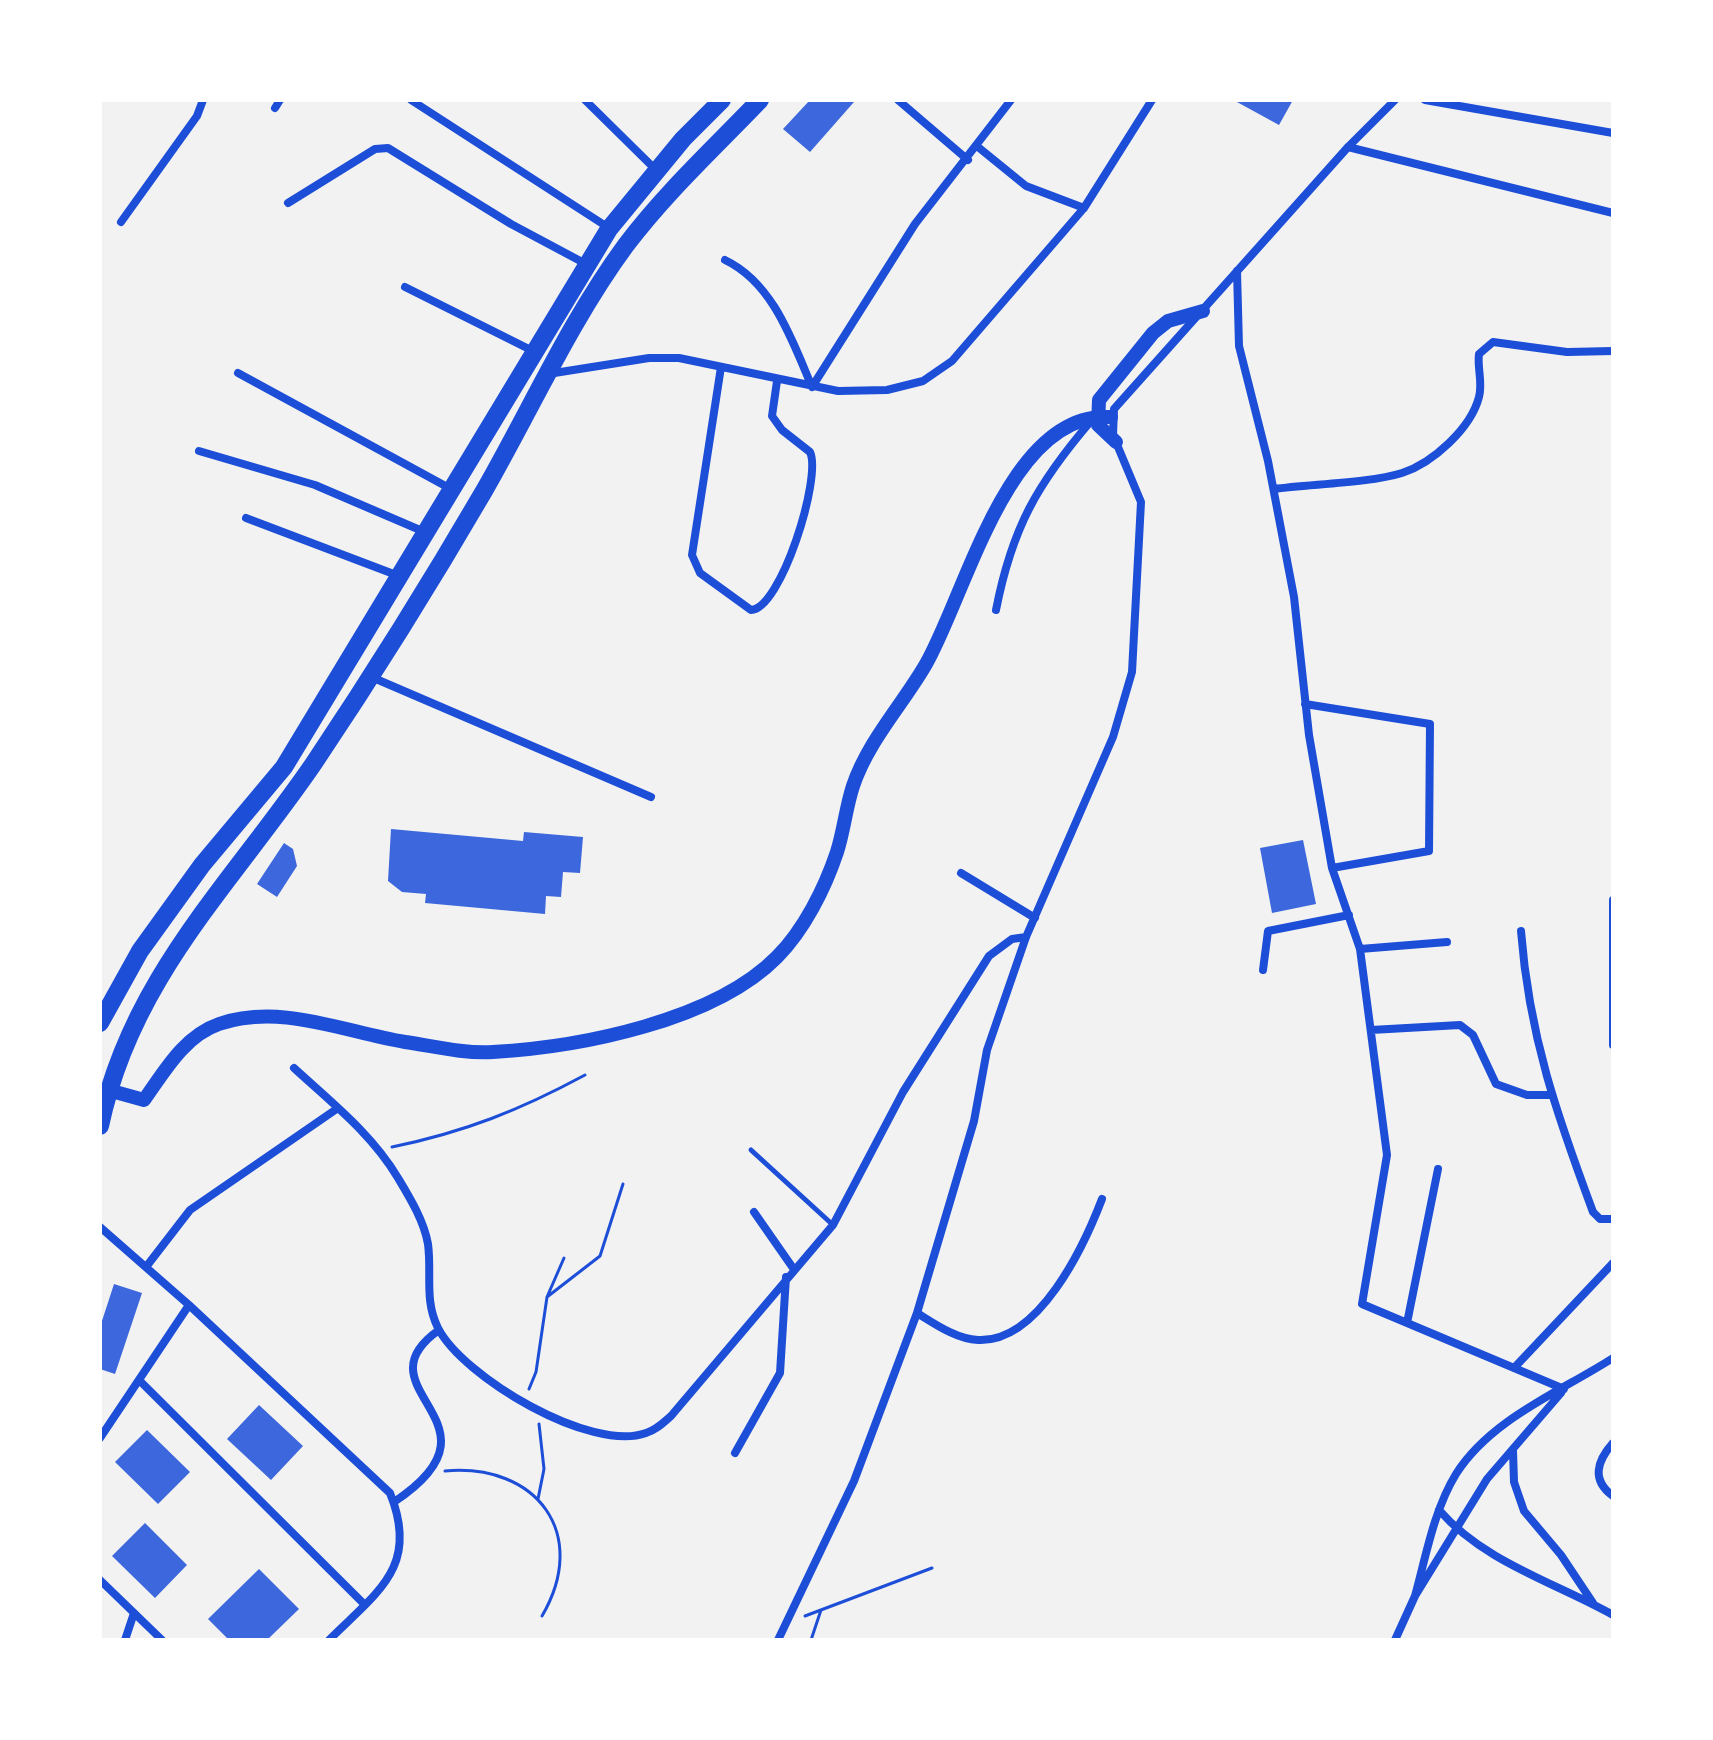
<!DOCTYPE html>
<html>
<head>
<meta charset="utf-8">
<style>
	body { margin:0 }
	#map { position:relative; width:1713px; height:1740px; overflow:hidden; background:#f2f2f2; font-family:"Asap Condensed",sans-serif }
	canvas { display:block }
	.frame { position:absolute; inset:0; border:102px solid #fff; pointer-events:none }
</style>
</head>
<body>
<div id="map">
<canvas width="1713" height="1740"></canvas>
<div class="frame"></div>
</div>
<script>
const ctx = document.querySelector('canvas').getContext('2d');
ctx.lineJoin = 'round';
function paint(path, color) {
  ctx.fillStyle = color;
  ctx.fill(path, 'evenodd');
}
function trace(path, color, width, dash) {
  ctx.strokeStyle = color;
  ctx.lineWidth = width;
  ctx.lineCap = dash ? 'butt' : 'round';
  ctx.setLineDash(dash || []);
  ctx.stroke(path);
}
const building = new Path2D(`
	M 810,100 L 854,102 L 810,152 L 783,129 Z
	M 1239,100 L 1293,100 L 1279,125 L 1237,102 Z
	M 391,829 L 523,841 L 524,832 L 583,837 L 580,873 L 563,872 L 561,897 L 546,896 L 545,914 L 425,903 L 426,894 L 402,892 L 388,881 Z
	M 1303,840 L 1316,904 L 1272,913 L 1260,848 Z
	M 284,843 L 293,849 L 297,866 L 277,897 L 257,884 Z
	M 114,1284 L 142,1293 L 115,1374 L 100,1369 L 100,1327 Z
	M 259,1405 L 303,1446 L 271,1480 L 227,1439 Z
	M 147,1430 L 190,1472 L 158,1504 L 115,1462 Z
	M 145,1523 L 187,1565 L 155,1598 L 112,1556 Z
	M 259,1569 L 299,1609 L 267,1640 L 229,1640 L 208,1619 Z`);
const path = new Path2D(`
	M 392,1147 C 465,1132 520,1110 585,1075
	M 547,1297 L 600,1256 L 623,1184
	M 529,1389 L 536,1372 L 547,1297 L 564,1258
	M 445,1471 C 537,1463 590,1534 542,1616
	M 538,1499 L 544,1469 L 539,1424
	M 805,1616 L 932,1568
	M 811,1640 L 821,1610`);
const service = new Path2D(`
	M 751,1150 L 833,1225`);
const minor = new Path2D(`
	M 411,100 L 609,228
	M 585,100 L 656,170
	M 898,100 L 968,160
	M 1425,100 L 1613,133
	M 275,108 L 280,100
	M 978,147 L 1026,186 L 1084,208
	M 1348,147 L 1613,213
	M 288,203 L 375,149 L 388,148 L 511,224 L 586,264
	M 121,222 L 197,116 L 203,100
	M 725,260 C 773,283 792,340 812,387
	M 1237,271 L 1239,346 L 1268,461 L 1294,597 L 1309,735 L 1332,868 L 1360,949 L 1387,1155 L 1362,1304 L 1564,1389
	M 405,287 L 533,351
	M 721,367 L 692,555 L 700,573 L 751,610 C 781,609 822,477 810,452 L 782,430 L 772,416 L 777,381
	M 238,373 L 451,489
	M 548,374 L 649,358 L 679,358 L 838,391 L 887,390 L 923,381 L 952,361 L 1084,208 L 1152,100
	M 812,387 L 915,224 L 1011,100
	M 199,451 L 315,485 L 427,533
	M 1274,489 C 1310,484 1370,483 1402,473 C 1433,463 1471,428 1479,397 C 1483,382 1477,368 1479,354 L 1493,342 L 1567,352 L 1613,351
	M 246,518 L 399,576
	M 996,610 C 1012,528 1037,484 1091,421
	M 369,676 L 651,797
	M 1305,704 L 1430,724 L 1429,851 L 1332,868
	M 961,873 L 1035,918
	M 1613,900 L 1613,1045
	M 1521,931 C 1529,1036 1557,1115 1593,1212 L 1600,1219 L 1613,1219
	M 1360,949 L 1447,942
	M 1263,970 L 1268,931 L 1349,915
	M 1371,1030 L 1460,1025 L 1473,1035 L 1496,1084 L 1527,1095 L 1550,1095
	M 294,1068 C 331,1102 372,1134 398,1178 C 410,1198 424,1221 428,1244 C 432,1274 424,1300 438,1328 C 463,1377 591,1453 646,1433 C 656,1430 663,1423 671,1416 L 833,1225 L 903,1092 L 989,956 L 1012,939 L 1026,937
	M 754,1212 L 793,1268
	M 100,1227 L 189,1305 L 390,1493 C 420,1567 377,1592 329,1640
	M 146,1267 L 190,1210 L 338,1108
	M 917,1313 C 935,1324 956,1339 978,1340 C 1039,1343 1084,1246 1102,1199
	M 1407,1323 L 1438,1169
	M 1514,1368 L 1613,1263
	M 139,1380 L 364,1604
	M 100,1438 L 189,1305
	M 1613,1443 C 1597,1461 1591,1480 1613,1496
	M 1513,1451 L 1514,1482 L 1524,1511 L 1561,1555 L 1593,1603
	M 735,1453 L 780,1373 L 786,1277
	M 394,1502 C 515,1422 354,1390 439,1330
	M 1439,1510 C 1484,1562 1554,1582 1613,1615
	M 100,1580 L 162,1640
	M 1415,1596 C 1426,1556 1434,1510 1456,1474 C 1491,1419 1560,1392 1613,1358
	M 125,1640 L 134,1613
	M 778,1640 L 854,1481 L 917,1313 L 974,1121 L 987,1050 L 1026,937 L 1113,737 L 1132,672 L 1141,502 L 1113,435 L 1114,409 L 1348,147 L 1395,100
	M 1395,1640 L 1415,1596 L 1487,1479 L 1561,1393`);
const tertiary = new Path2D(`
	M 1116,442 L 1098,425 L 1099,400 L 1153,333 L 1168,321 L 1203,311
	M 108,1090 L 144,1100 C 164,1072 184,1036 219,1024 C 281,1003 344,1032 405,1042 C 432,1046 465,1054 493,1052 C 580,1047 714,1021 777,957 C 804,930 825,888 837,852 C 844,830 846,807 853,786 C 868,741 903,704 926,664 C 966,594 1009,410 1111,417`);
const primary = new Path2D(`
	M 100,1023 L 140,951 L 202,865 L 284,767 L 609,229 L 683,139 L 722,100
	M 100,1126 C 131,978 232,883 314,763 C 373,675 431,582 484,491 C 531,409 570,321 626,245 C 666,192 715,147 760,100`);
paint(building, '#3d67dc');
trace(path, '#1d4ed8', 3);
trace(service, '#1d4ed8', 5);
trace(minor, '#1d4ed8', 8);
trace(tertiary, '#1d4ed8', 14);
trace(primary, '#1d4ed8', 18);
</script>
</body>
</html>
